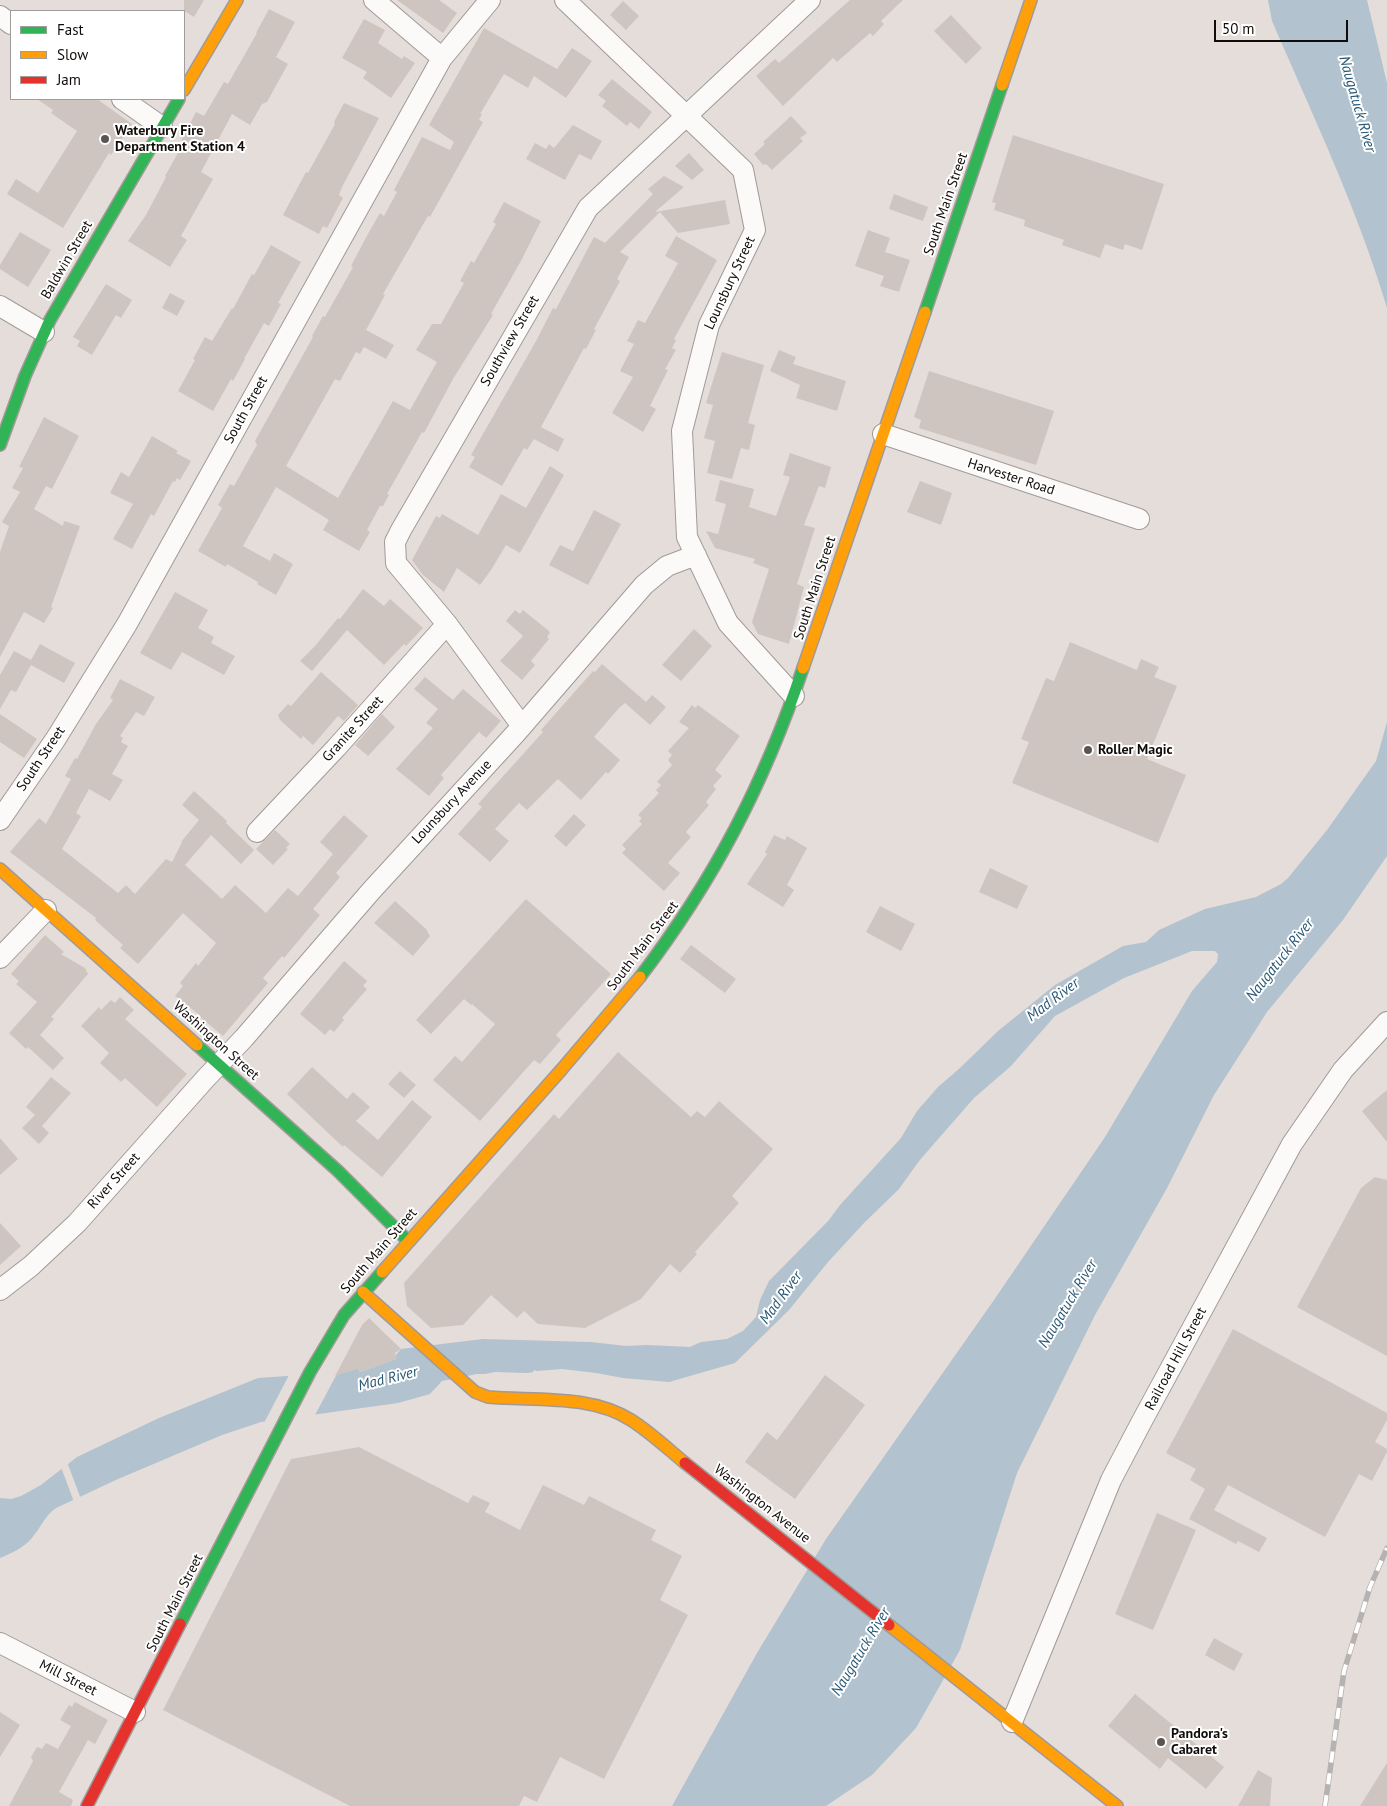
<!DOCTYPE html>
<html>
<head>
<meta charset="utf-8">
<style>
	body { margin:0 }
	#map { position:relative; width:1387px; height:1806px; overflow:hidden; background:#e5ddd9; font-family:"PT Sans",sans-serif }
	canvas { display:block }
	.legend { position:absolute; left:10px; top:10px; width:175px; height:90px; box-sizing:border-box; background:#fff; border:1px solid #a09e9d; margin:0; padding:6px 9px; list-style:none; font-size:15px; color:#110c09 }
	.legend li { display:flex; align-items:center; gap:10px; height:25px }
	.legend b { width:25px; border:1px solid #a09e9d }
	.scale { position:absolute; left:1214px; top:20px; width:134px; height:22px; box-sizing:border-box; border:2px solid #110c09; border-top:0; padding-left:6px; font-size:15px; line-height:18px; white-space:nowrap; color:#110c09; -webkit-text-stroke:4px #fff; paint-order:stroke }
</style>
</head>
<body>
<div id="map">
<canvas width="1387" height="1806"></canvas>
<ul class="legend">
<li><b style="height:6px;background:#30b455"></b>Fast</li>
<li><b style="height:6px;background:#ff9f0a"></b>Slow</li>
<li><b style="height:6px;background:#e5322d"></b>Jam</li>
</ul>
<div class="scale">50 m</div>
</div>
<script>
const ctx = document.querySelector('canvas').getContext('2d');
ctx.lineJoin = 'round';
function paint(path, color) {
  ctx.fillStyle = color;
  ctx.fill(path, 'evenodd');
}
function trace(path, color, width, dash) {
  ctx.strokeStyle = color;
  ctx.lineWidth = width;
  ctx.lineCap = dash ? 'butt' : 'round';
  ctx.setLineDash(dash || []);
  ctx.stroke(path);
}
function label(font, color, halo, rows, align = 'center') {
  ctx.font = font + ' "PT Sans",sans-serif';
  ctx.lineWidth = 4;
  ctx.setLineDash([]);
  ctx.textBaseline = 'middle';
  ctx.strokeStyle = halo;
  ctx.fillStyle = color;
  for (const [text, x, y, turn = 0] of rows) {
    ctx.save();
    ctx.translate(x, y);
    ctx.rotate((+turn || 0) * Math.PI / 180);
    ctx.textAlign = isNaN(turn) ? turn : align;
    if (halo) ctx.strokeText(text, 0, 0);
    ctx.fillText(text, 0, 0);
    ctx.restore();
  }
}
const water = new Path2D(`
	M 1268,0 L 1367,0 L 1387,83 L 1387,308 C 1358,210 1313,116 1272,21 Z
	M 1387,722 L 1387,856 L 1343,920 L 1267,1012 L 1214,1095 L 1166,1190 L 1095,1315 L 1017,1473 L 960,1650 L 916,1728 L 872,1775 L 826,1806 L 672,1806 L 757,1653 L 826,1539 L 994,1300 L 1105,1137 L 1192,991 L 1217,962 L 1218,954 L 1215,951 L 1192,951 L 1124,978 L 1055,1016 L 1011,1066 L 974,1098 L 919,1161 L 899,1189 L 864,1223 L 828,1262 L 789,1310 L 735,1363 L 669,1382 L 623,1378 L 596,1373 L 562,1369 L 537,1371 L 534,1370 L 533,1372 L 528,1373 L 495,1372 L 485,1374 L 477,1374 L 442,1381 L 430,1394 L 398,1403 L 261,1422 L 222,1435 L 118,1479 L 56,1508 C 45,1515 40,1529 31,1539 C 23,1548 10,1554 0,1558 L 0,1498 L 11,1499 L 21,1496 L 41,1485 L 77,1457 L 159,1418 L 258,1378 L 346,1372 L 358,1368 L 360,1372 L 396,1359 L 396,1355 L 401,1349 L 483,1339 L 591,1342 L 626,1346 L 647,1345 L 690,1347 L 701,1342 L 727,1339 L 743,1331 L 756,1317 L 760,1300 L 769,1281 L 829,1220 L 840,1205 L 901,1138 L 917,1111 L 938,1087 L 960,1068 L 998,1031 L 1055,985 L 1123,946 L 1146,942 L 1159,930 L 1205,909 L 1256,897 L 1281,884 L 1288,878 L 1327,830 L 1376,761 Z`);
const pier = new Path2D(`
	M 339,1370 L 314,1417 L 264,1423 L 289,1375 Z
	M 67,1462 L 81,1499 L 74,1502 L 61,1467 Z`);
const building = new Path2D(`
	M 184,0 L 204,0 L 194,17 L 184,11 Z
	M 397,0 L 439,0 L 457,13 L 443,33 Z
	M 850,0 L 903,0 L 881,21 L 884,24 L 873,36 L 870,33 L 837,62 L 833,58 L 783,106 L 756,76 L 775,59 L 779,63 Z
	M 623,1 L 639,16 L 626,30 L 610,15 Z
	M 269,9 L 295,22 L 276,57 L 288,64 L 267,102 L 262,104 L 250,125 L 232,114 L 201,172 L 213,179 L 181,236 L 187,240 L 170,267 L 128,241 L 146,215 L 166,177 L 165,176 L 184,142 L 181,141 L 196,112 L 204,116 L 224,82 L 228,84 L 257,33 L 256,33 Z
	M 951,15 L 982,48 L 966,64 L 934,31 Z
	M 364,19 L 385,30 L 378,43 L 402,59 L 404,56 L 415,63 L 391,98 L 363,78 L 367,72 L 342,58 Z
	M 484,28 L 557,69 L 572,48 L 592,61 L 566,98 L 534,76 L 528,88 L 504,74 L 480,114 L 482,114 L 479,120 L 483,122 L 430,217 L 428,216 L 383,294 L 385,295 L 366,330 L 394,345 L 386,359 L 364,347 L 360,354 L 356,352 L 340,381 L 335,379 L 286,466 L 338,498 L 393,401 L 410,410 L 437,362 L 416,350 L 432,324 L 441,324 L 464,283 L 460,281 L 471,261 L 474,263 L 496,224 L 493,222 L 504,202 L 541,221 L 522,259 L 491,314 L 493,315 L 453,379 L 424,433 L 422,432 L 387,494 L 389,495 L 383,506 L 380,506 L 367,530 L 370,532 L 359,551 L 323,530 L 329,520 L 276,487 L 243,546 L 270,561 L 274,553 L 293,564 L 276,595 L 257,584 L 258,582 L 227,564 L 226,567 L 198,551 L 222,508 L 218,505 L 230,484 L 234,486 L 257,445 L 255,441 L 313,337 L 312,336 L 323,316 L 325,317 L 353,267 L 351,266 L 369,232 L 380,213 L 384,216 L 397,192 L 394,190 L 422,137 L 450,150 L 454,142 L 429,125 Z
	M 612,79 L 652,112 L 639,129 L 630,122 L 627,126 L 602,106 L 606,101 L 598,95 Z
	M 37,99 L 97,99 L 132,124 L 111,155 L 109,153 L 63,228 L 7,194 L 16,179 L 38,193 L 77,131 L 51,113 L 53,110 Z
	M 344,103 L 379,118 L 342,187 L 339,195 L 343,198 L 327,228 L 323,226 L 319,234 L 283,215 L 306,172 L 308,173 L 335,124 L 334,122 Z
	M 791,116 L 807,133 L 800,138 L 803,141 L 772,170 L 766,164 L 763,165 L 754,154 L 765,144 L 763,142 Z
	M 573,125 L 602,141 L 591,160 L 579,154 L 565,180 L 526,159 L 535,143 L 546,149 L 549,144 L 554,148 Z
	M 1013,135 L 1164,184 L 1142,250 L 1125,244 L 1123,250 L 1105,244 L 1100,258 L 1062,245 L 1064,240 L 1024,226 L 1025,220 L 994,210 L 996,203 L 992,202 Z
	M 689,153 L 704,170 L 692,180 L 675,166 Z
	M 664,176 L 684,187 L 655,212 L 725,200 L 730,224 L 678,233 L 660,212 L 620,252 L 629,257 L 617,279 L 620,281 L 594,329 L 596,330 L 586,349 L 584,348 L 541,427 L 564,439 L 558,452 L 534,439 L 527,450 L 524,448 L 502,486 L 469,467 L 475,457 L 471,455 L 536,341 L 553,308 L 556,309 L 594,237 L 605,243 L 653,194 L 648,189 Z
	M 894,194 L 928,207 L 923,221 L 889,209 Z
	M 868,230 L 890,238 L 885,252 L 910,260 L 899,292 L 880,286 L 884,276 L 855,266 Z
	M 20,232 L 51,250 L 28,287 L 0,269 L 0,265 Z
	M 676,236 L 717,260 L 674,339 L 676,340 L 672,348 L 676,350 L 665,369 L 668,370 L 650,406 L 656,409 L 643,432 L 612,413 L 633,377 L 620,371 L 634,344 L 627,341 L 638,320 L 645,323 L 678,263 L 665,256 Z
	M 271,245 L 301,262 L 278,303 L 281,304 L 269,326 L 264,323 L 244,359 L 245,359 L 233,381 L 231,379 L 213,411 L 178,391 L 195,360 L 193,359 L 205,337 L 212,341 L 232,308 L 233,309 L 252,274 L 254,275 Z
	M 106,284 L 132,300 L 121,318 L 116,315 L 92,355 L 77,346 L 80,341 L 73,337 Z
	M 170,293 L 185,301 L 177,316 L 162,308 Z
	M 779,350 L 796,357 L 793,364 L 846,381 L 837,411 L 796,398 L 800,385 L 770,371 Z
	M 722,352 L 764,365 L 748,423 L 755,425 L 749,450 L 741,448 L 732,479 L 707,473 L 715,441 L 704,438 L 713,405 L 706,403 Z
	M 929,371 L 1054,411 L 1036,465 L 919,428 L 921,420 L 914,417 Z
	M 44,417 L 79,436 L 52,489 L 46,486 L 34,509 L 63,526 L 64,521 L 80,526 L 51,607 L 53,608 L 44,623 L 24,612 L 0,657 L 0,552 L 9,526 L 2,522 L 20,492 L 12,488 L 23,468 L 19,467 Z
	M 152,436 L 178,451 L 176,453 L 191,461 L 180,480 L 177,478 L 175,482 L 173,481 L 154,516 L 151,514 L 132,549 L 113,539 L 133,504 L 110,493 L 121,472 L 129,477 Z
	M 790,453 L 831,467 L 825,488 L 819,486 L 804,525 L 815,528 L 797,584 L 804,587 L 789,644 L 758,634 L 752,622 L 769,569 L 753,563 L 755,559 L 715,548 L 706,531 L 718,534 L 726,504 L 715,501 L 720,480 L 754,489 L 749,507 L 776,516 L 790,477 L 783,475 Z
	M 550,466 L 564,475 L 520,553 L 506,545 L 491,570 L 480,585 L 457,568 L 444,592 L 423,575 L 412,560 L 436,516 L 440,518 L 442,514 L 478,535 L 501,494 L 526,508 Z
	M 920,481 L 952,493 L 941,525 L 907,512 Z
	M 594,510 L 621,524 L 588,585 L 549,565 L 560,545 L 573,551 Z
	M 363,589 L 384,606 L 390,599 L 423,628 L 406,646 L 404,644 L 384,665 L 347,630 L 312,671 L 300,661 L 315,646 L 338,618 L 340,619 Z
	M 175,592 L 208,610 L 198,628 L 214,637 L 211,643 L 235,656 L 224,675 L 182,652 L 171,670 L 140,653 Z
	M 515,610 L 520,614 L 523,610 L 550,632 L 547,637 L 549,639 L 531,661 L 535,665 L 522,680 L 500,661 L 523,636 L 506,621 Z
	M 694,629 L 712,646 L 681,681 L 662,665 Z
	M 1070,642 L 1137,670 L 1141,659 L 1159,667 L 1154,677 L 1177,686 L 1147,759 L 1186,775 L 1158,843 L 1012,783 L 1029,742 L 1021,739 L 1046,678 L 1054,681 Z
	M 40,644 L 75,663 L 64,683 L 31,665 L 16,692 L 11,690 L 0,709 L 0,675 L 14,651 L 31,660 Z
	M 602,664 L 646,702 L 652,695 L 666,707 L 650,725 L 625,703 L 619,708 L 594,737 L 620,760 L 608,774 L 606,772 L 581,800 L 558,779 L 527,810 L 519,803 L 495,829 L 509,841 L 490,862 L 458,834 L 482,807 L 478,804 L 543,732 L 541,730 L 593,671 L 595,672 Z
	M 321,672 L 358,705 L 344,721 L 338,716 L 313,745 L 303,736 L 301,739 L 280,720 L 278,715 L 288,704 L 291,706 Z
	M 425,677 L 453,700 L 463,689 L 501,721 L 486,738 L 479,732 L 441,775 L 444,778 L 429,796 L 396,769 L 433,728 L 426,723 L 438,709 L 414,689 Z
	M 120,679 L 155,697 L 144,716 L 136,712 L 120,736 L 123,738 L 121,742 L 128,746 L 112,774 L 123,780 L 110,801 L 89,789 L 76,813 L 81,816 L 62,849 L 118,893 L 126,885 L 135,894 L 166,859 L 172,862 L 182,842 L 181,842 L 199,820 L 182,805 L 194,791 L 227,821 L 226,823 L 254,850 L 241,864 L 211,835 L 185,865 L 222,899 L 235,885 L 266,913 L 288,888 L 298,896 L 333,854 L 320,842 L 344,815 L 368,836 L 336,873 L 340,877 L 313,909 L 320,915 L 284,958 L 282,956 L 263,978 L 268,983 L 223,1036 L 200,1017 L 201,1016 L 175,996 L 183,986 L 180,983 L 196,963 L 198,966 L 216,943 L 183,913 L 138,964 L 120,948 L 123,945 L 95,920 L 96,918 L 10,852 L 39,818 L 46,824 L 71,779 L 65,776 L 75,758 L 77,759 L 96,724 L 113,700 L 110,698 Z
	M 692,705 L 695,708 L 698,705 L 740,736 L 715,770 L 722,776 L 713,786 L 716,789 L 706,802 L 709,805 L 686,832 L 691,837 L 668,863 L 680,873 L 664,891 L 622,853 L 626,849 L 622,845 L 642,824 L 639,821 L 642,818 L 638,815 L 659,793 L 656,790 L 661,785 L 657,782 L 672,765 L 668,760 L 672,755 L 668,751 L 689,728 L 679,722 Z
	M 0,714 L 37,739 L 24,758 L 0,742 Z
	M 382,714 L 395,727 L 368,756 L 355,745 Z
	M 574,814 L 586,825 L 566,847 L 554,836 Z
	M 275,830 L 290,844 L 286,848 L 288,849 L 273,865 L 256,849 Z
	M 774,835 L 785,840 L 787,836 L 807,848 L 787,885 L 794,890 L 783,907 L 747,884 L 767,854 L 765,852 Z
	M 990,868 L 1028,886 L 1017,909 L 979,892 Z
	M 526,899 L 611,974 L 556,1035 L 561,1040 L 540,1064 L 534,1060 L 480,1121 L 433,1080 L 455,1056 L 462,1062 L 495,1024 L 472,1004 L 471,1005 L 464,999 L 431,1034 L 416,1020 Z
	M 395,901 L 426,929 L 430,936 L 413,956 L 374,923 Z
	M 880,906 L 915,924 L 901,951 L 866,932 Z
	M 45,935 L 64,952 L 61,954 L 85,968 L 88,974 L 51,1017 L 54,1019 L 40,1035 L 64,1058 L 53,1070 L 28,1047 L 26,1049 L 9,1033 L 37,1002 L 16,984 L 19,981 L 11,974 Z
	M 691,945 L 736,979 L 725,993 L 680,959 Z
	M 344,961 L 367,981 L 363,986 L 367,989 L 342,1018 L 344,1020 L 334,1032 L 330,1029 L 325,1035 L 300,1014 Z
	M 120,997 L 134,1010 L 125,1019 L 187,1074 L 157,1107 L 125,1078 L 121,1082 L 100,1063 L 109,1053 L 81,1026 L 99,1007 L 101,1010 L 111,1000 L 115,1003 Z
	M 618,1052 L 691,1117 L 697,1111 L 705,1117 L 719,1101 L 773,1149 L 732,1196 L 739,1203 L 695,1252 L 697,1254 L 680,1273 L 670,1264 L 641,1299 L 585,1328 L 538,1324 L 524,1311 L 517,1318 L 491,1295 L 463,1325 L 431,1328 L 407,1306 L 404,1283 L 554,1114 L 559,1119 Z
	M 312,1067 L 347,1099 L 353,1092 L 370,1107 L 356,1121 L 378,1140 L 412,1100 L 432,1117 L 382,1177 L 344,1145 L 343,1147 L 287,1094 Z
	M 400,1071 L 416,1085 L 404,1098 L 388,1084 Z
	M 51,1077 L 71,1093 L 42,1126 L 49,1133 L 39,1144 L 22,1128 L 35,1115 L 26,1107 Z
	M 1387,1090 L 1387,1142 L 1362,1111 Z
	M 0,1138 L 18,1159 L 0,1175 Z
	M 1375,1177 L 1387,1180 L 1387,1356 L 1297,1307 L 1361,1188 Z
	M 0,1223 L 21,1246 L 0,1265 Z
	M 369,1318 L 401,1349 L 395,1353 L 397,1359 L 360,1372 L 358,1368 L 335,1376 L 362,1325 Z
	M 1233,1329 L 1387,1413 L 1387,1420 L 1375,1442 L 1387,1449 L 1387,1452 L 1372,1481 L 1359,1474 L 1325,1537 L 1228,1485 L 1214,1510 L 1267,1538 L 1259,1552 L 1238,1541 L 1236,1544 L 1189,1519 L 1205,1489 L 1190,1480 L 1196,1469 L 1166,1453 Z
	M 825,1375 L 865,1405 L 795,1499 L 745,1462 L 767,1432 L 777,1440 Z
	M 359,1447 L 468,1503 L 473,1495 L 490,1503 L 485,1512 L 520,1530 L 543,1485 L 584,1505 L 589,1496 L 656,1530 L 651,1540 L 682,1556 L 660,1600 L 688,1615 L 604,1779 L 560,1757 L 537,1802 L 524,1796 L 519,1806 L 350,1806 L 163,1710 L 291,1459 Z
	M 1157,1513 L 1196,1530 L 1153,1630 L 1115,1614 Z
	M 1214,1638 L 1243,1654 L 1234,1671 L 1205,1655 Z
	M 1135,1694 L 1224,1767 L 1206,1789 L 1168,1758 L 1160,1769 L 1108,1726 Z
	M 75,1702 L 108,1720 L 95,1744 L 88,1740 L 59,1792 L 73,1800 L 71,1806 L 9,1806 L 33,1761 L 31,1757 L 37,1747 L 42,1749 L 46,1743 L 58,1749 L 71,1726 L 60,1720 L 69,1705 L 72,1707 Z
	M 0,1712 L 20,1725 L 0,1757 Z
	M 1387,1763 L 1387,1806 L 1360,1806 Z
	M 1258,1770 L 1272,1778 L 1270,1806 L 1238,1806 Z`);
const street = new Path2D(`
	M 374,0 L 442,58
	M 565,0 L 743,170 L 755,230 L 709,325 L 682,431 L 687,537 L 728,623 L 794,696
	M 0,16 L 11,24
	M 122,99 L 162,127
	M 0,306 L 44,332
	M 883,434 L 1139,519
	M 522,726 L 447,624 L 396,563 L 395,542 L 401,530 L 588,208 L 810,0
	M 0,820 L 55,740 L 127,624 L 442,58 L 490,0
	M 257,832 L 336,748 L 447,624
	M 0,958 L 46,910
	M 0,1290 L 31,1266 L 77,1223 L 206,1078 L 244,1038 L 371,891 L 516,733 L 644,585 L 667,566 L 696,555
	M 0,1643 L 135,1712
	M 1012,1722 L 1111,1480 L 1142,1421 L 1292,1144 L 1343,1070 L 1387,1022`);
const fast = new Path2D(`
	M 925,312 L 1002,85
	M 0,445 L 25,376 L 50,320 L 179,99
	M 640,977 C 714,880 764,784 803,668
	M 197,1045 L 338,1171 L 408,1241
	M 180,1624 L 310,1372 L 344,1315 L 382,1272`);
const slow = new Path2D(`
	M 1002,85 L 1031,0
	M 184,90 L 237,0
	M 803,668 L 925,312
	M 0,869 L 197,1045
	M 382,1272 L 562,1069 L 640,977
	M 363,1292 L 475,1392 L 488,1397 C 534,1401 590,1394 631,1420 C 650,1432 668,1449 685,1463
	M 889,1625 L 1117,1806`);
const jam = new Path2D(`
	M 685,1463 L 889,1625
	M 87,1806 L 180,1624`);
const rail = new Path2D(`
	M 1325,1806 L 1344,1671 L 1370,1587 L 1387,1548`);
const markers = [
	[105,139,5,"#5b5552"],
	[1088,750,5,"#5b5552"],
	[1161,1742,5,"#5b5552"]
];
const poiNames = [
	["Waterbury Fire",115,131],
	["Department Station 4",115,147],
	["Roller Magic",1098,750],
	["Pandora's",1171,1734],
	["Cabaret",1171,1750]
];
const streetNames = [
	["South Main Street",946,204,-71],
	["Baldwin Street",67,260,-60],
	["Lounsbury Street",730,283,-65],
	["Southview Street",510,341,-60],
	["South Street",246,410,-61],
	["Harvester Road",1011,477,18],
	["South Main Street",815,588,-72],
	["Granite Street",353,729,-48],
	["South Street",41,759,-56],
	["Lounsbury Avenue",452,802,-47],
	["South Main Street",643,946,-53],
	["Washington Street",216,1041,42],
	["River Street",114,1181,-48],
	["South Main Street",379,1251,-49],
	["Railroad Hill Street",1176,1359,-62],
	["Washington Avenue",762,1504,38],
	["South Main Street",175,1603,-63],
	["Mill Street",68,1678,27]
];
const waterNames = [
	["Naugatuck River",1357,104,74],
	["Naugatuck River",1280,960,-52],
	["Mad River",1053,1000,-37],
	["Mad River",781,1298,-54],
	["Naugatuck River",1068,1304,-59],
	["Mad River",388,1379,-14],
	["Naugatuck River",861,1652,-59]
];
paint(water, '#b2c2ce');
paint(pier, '#e5ddd9');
paint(building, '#cec5c0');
trace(street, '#a19a98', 22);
trace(fast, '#a19a98', 14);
trace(slow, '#a19a98', 14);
trace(jam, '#a19a98', 14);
trace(street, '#fbfaf9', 20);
trace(fast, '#30b455', 11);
trace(slow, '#ff9f0a', 11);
trace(jam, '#e5322d', 11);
trace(rail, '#b5b2b1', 5.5);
trace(rail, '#fff', 4, [11]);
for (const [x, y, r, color] of markers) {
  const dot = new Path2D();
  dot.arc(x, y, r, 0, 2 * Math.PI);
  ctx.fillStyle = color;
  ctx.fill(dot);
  trace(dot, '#fff', 2);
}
label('bold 14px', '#110c09', '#fff', poiNames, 'left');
label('14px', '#110c09', '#fff', streetNames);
label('italic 15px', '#275774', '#fff', waterNames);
</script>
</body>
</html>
